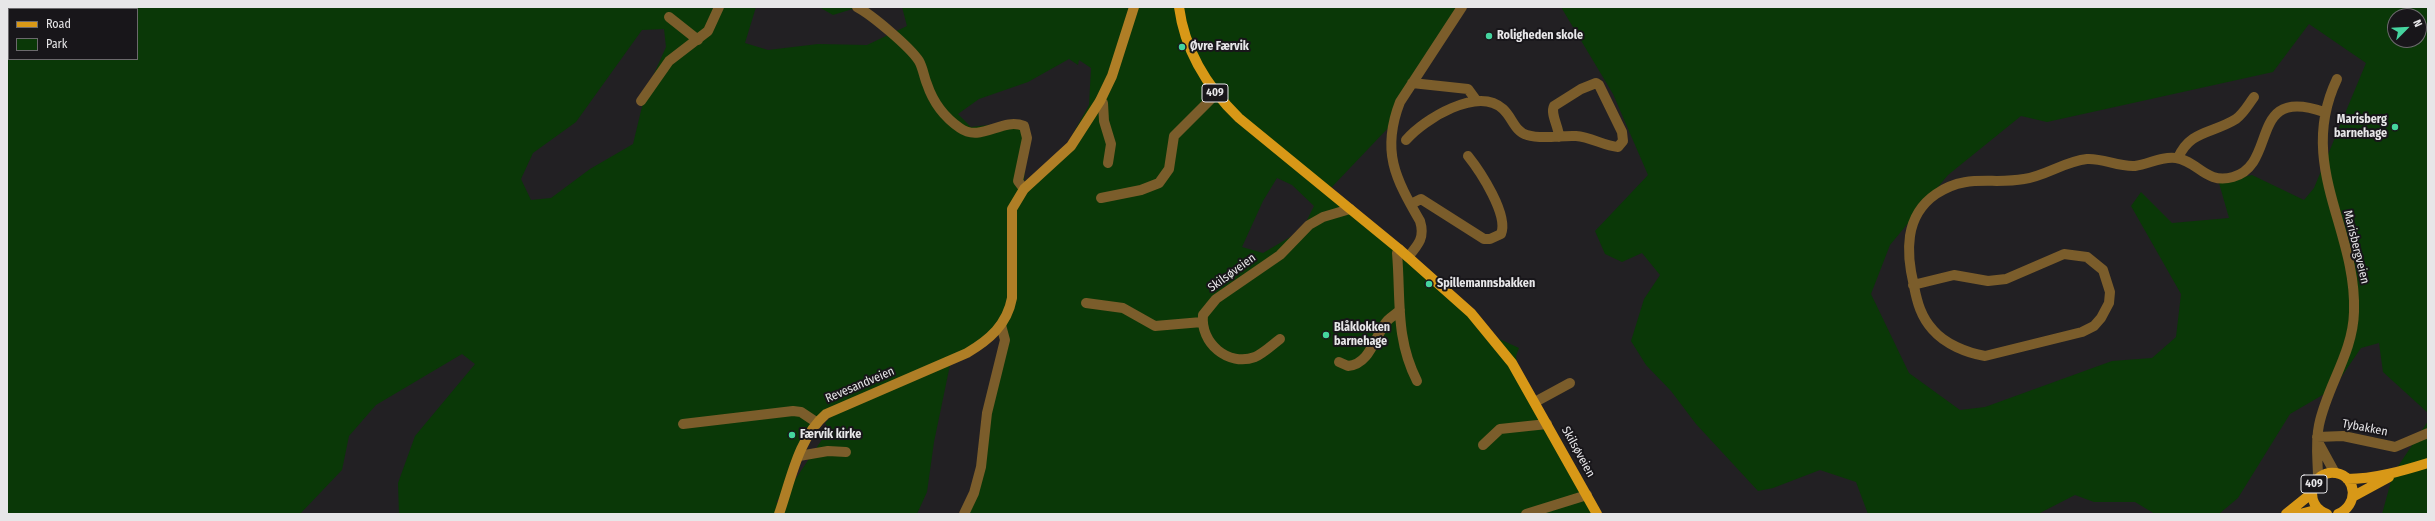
<!DOCTYPE html>
<html>
<head>
<meta charset="utf-8">
<style>
	body { margin:0 }
	#map { position:relative; width:2435px; height:521px; overflow:hidden; background:#222023; font-family:"Fira Sans Condensed",sans-serif }
	canvas { display:block }
	.frame { position:absolute; inset:0; border:8px solid #e7e6e8; pointer-events:none }
	.legend { position:absolute; left:8px; top:8px; width:130px; height:52px; box-sizing:border-box; background:#18161a; border:1px solid #6b696c; margin:0; padding:5px 7px; list-style:none; font-size:12px; color:#e7e6e8 }
	.legend li { display:flex; align-items:center; gap:8px; height:20px }
	.legend b { width:20px; border:1px solid #6b696c }
	.north { position:absolute; left:2387px; top:8px; width:40px; height:40px; box-sizing:border-box; background:#18161a; border:1px solid #6b696c; border-radius:50%; rotate:66deg; font-size:11px; font-weight:700; line-height:16px; text-align:center; color:#e7e6e8 }
	.north::after { content:''; display:block; margin:auto; width:14px; height:18px; background:#45d49f; clip-path:polygon(50% 0,100% 100%,50% 72%,0 100%) }
</style>
</head>
<body>
<div id="map">
<canvas width="2435" height="521"></canvas>
<div class="frame"></div>
<ul class="legend">
<li><b style="height:5px;background:#d89817"></b>Road</li>
<li><b style="height:11px;background:#0a3807"></b>Park</li>
</ul>
<div class="north">N</div>
</div>
<script>
const ctx = document.querySelector('canvas').getContext('2d');
ctx.lineJoin = 'round';
function paint(path, color) {
  ctx.fillStyle = color;
  ctx.fill(path, 'evenodd');
}
function trace(path, color, width, dash) {
  ctx.strokeStyle = color;
  ctx.lineWidth = width;
  ctx.lineCap = dash ? 'butt' : 'round';
  ctx.setLineDash(dash || []);
  ctx.stroke(path);
}
function label(font, color, halo, rows, align = 'center') {
  ctx.font = font + ' "Fira Sans Condensed",sans-serif';
  ctx.lineWidth = 4;
  ctx.setLineDash([]);
  ctx.textBaseline = 'middle';
  ctx.strokeStyle = halo;
  ctx.fillStyle = color;
  for (const [text, x, y, turn = 0] of rows) {
    ctx.save();
    ctx.translate(x, y);
    ctx.rotate((+turn || 0) * Math.PI / 180);
    ctx.textAlign = isNaN(turn) ? turn : align;
    if (halo) ctx.strokeText(text, 0, 0);
    ctx.fillText(text, 0, 0);
    ctx.restore();
  }
}
const green = new Path2D(`
	M 7,7 L 756,7 L 745,43 L 768,50 L 818,44 L 867,45 L 907,26 L 902,7 L 1464,7 L 1390,126 L 1329,190 L 1495,337 L 1519,348 L 1516,356 L 1520,379 L 1593,514 L 965,514 L 984,453 L 1005,331 L 950,365 L 934,442 L 927,492 L 917,514 L 399,514 L 398,483 L 415,436 L 475,364 L 462,354 L 376,405 L 349,436 L 342,470 L 300,514 L 7,514 ZM 9,9 L 137,9 L 137,59 L 9,59 ZM 664,29 L 666,47 L 645,94 L 633,144 L 590,169 L 551,198 L 531,200 L 521,179 L 533,153 L 576,122 L 642,30 ZM 1069,59 L 1078,65 L 1079,60 L 1091,68 L 1089,105 L 1065,148 L 1024,182 L 1027,134 L 1022,121 L 971,127 L 958,114 L 979,99 L 1028,82 ZM 1277,178 L 1292,185 L 1314,206 L 1302,230 L 1263,253 L 1242,247 L 1263,201 ZM 838,405 L 834,414 L 825,423 L 829,429 L 780,502 L 776,502 L 792,481 L 789,465 L 805,435 Z
	M 819,7 L 859,7 L 833,15 Z
	M 1561,7 L 2428,7 L 2428,413 L 2383,372 L 2379,343 L 2361,348 L 2333,389 L 2290,414 L 2238,498 L 2219,514 L 2155,514 L 2135,502 L 2094,502 L 2075,495 L 2038,514 L 1868,514 L 1856,482 L 1820,470 L 1773,488 L 1758,491 L 1696,424 L 1671,391 L 1646,365 L 1631,341 L 1644,299 L 1660,275 L 1642,253 L 1622,262 L 1605,254 L 1595,231 L 1648,175 L 1613,94 ZM 2395,16 L 2419,16 L 2419,40 L 2395,40 ZM 2309,24 L 2366,63 L 2314,188 L 2304,200 L 2252,175 L 2219,183 L 2229,218 L 2172,223 L 2141,192 L 2131,206 L 2181,294 L 2176,337 L 2152,358 L 2112,361 L 1985,407 L 1960,410 L 1909,373 L 1871,294 L 1890,245 L 1948,175 L 2021,116 L 2047,122 L 2273,72 Z
	M 2428,421 L 2428,514 L 2382,514 L 2393,474 Z`);
const minor = new Path2D(`
	M 857,7 C 872,15 910,47 919,61 C 923,68 924,77 927,84 C 933,102 944,117 960,128 C 981,143 1002,117 1024,126 L 1027,138 L 1018,181 L 1024,189
	M 669,17 L 698,40
	M 1412,83 L 1468,89 L 1476,100
	M 641,101 L 669,61 L 708,31 L 719,7
	M 1100,101 L 1103,103 L 1104,121 L 1111,144 L 1108,163
	M 1406,140 C 1424,119 1478,86 1503,109 C 1512,117 1515,132 1527,135 C 1543,140 1560,135 1576,136 C 1591,137 1604,146 1618,147 L 1623,141 L 1622,132 L 1599,85 L 1596,83 L 1581,89 L 1554,106 C 1550,114 1559,127 1559,137
	M 2178,158 C 2190,130 2212,134 2236,119 C 2244,113 2248,105 2254,97
	M 1101,198 L 1141,190 L 1159,183 L 1169,169 L 1174,136 L 1216,94
	M 1411,204 L 1421,199 L 1484,239 L 1490,239 L 1501,234 C 1509,215 1480,171 1468,156
	M 1399,249 L 1397,253 C 1401,299 1395,338 1417,381
	M 1408,257 C 1419,244 1425,237 1420,221 C 1395,178 1381,151 1400,102 L 1462,7
	M 1913,285 L 1954,275 L 1988,281 L 2006,279 L 2064,254 L 2087,257 L 2103,270 L 2110,292 L 2109,303 L 2101,318 L 2094,326 L 2082,332 L 1985,356 C 1967,353 1945,344 1933,330 C 1921,317 1917,302 1914,286 C 1906,253 1904,216 1936,194 C 1967,173 1992,185 2024,179 C 2046,176 2065,161 2087,159 C 2103,158 2118,167 2135,166 C 2149,164 2162,156 2176,158 C 2198,161 2206,185 2233,177 C 2279,164 2247,85 2324,112
	M 1086,303 L 1123,308 L 1155,326 L 1202,322
	M 1280,339 C 1272,345 1264,353 1255,357 C 1228,367 1200,343 1203,315 L 1216,299 L 1280,255 L 1309,225 L 1323,217 L 1350,209
	M 1339,362 L 1348,366 C 1371,364 1375,334 1388,320 C 1391,317 1396,314 1400,310
	M 1535,402 L 1570,383
	M 683,424 L 793,411 L 801,412 L 816,422
	M 2317,437 L 2343,436 L 2395,447 L 2428,433
	M 2318,442 L 2335,473
	M 1483,445 L 1500,429 L 1547,424
	M 799,456 L 828,451 L 846,452
	M 2318,479 C 2318,460 2315,443 2319,425 C 2327,386 2353,353 2354,312 C 2357,229 2296,165 2337,79
	M 964,514 L 974,493 L 981,467 L 987,413 L 1005,340 L 1001,325
	M 1526,514 L 1587,495`);
const secondary = new Path2D(`
	M 779,514 C 791,480 798,438 826,414 L 967,353 C 989,340 1007,325 1012,298 L 1012,209 L 1024,189 L 1071,146 L 1100,101 L 1112,76 L 1134,7`);
const primary = new Path2D(`
	M 1179,7 C 1185,52 1207,87 1239,118 L 1399,249 L 1471,313 L 1512,363 L 1597,514
	M 2347,479 C 2375,479 2402,471 2428,463
	M 2354,496 L 2389,477
	M 2286,514 L 2312,493
	M 2300,514 L 2319,509
	M 2327,514 C 2302,505 2311,469 2336,473 C 2358,477 2358,506 2338,514`);
const markers = [
	[1489,36,4,"#45d49f"],
	[1182,47,4,"#45d49f"],
	[2395,127,4,"#45d49f"],
	[1429,284,4,"#45d49f"],
	[1326,335,4,"#45d49f"],
	[792,435,4,"#45d49f"]
];
const shields = [
	[1215,93,26],
	[2314,484,26]
];
const shieldNames = [
	["409",1215,93],
	["409",2314,484]
];
const poiNames = [
	["Roligheden skole",1497,36],
	["Øvre Færvik",1190,47],
	["Marisberg",2387,120,"right"],
	["barnehage",2387,134,"right"],
	["Spillemannsbakken",1437,284],
	["Blåklokken",1334,328],
	["barnehage",1334,342],
	["Færvik kirke",800,435]
];
const streetNames = [
	["Marisbergveien",2356,247,76],
	["Skilsøveien",1232,273,-36],
	["Revesandveien",860,385,-23],
	["Tybakken",2365,428,11],
	["Skilsøveien",1578,452,61]
];
paint(green, '#0a3807');
trace(minor, '#7b5d2b', 10);
trace(secondary, '#af7e26', 10);
trace(primary, '#d89817', 10);
for (const [x, y, r, color] of markers) {
  const dot = new Path2D();
  dot.arc(x, y, r, 0, 2 * Math.PI);
  ctx.fillStyle = color;
  ctx.fill(dot);
  trace(dot, '#18161a', 1.5);
}
for (const [x, y, w] of shields) {
  const box = new Path2D();
  box.roundRect(x - w / 2, y - 9, w, 18, 3);
  ctx.fillStyle = '#18161a';
  ctx.fill(box);
  trace(box, '#e7e6e8', 1);
}
label('bold 11px', '#e7e6e8', null, shieldNames);
label('bold 12px', '#e7e6e8', '#18161a', poiNames, 'left');
label('12px', '#e7e6e8', '#18161a', streetNames);
</script>
</body>
</html>
